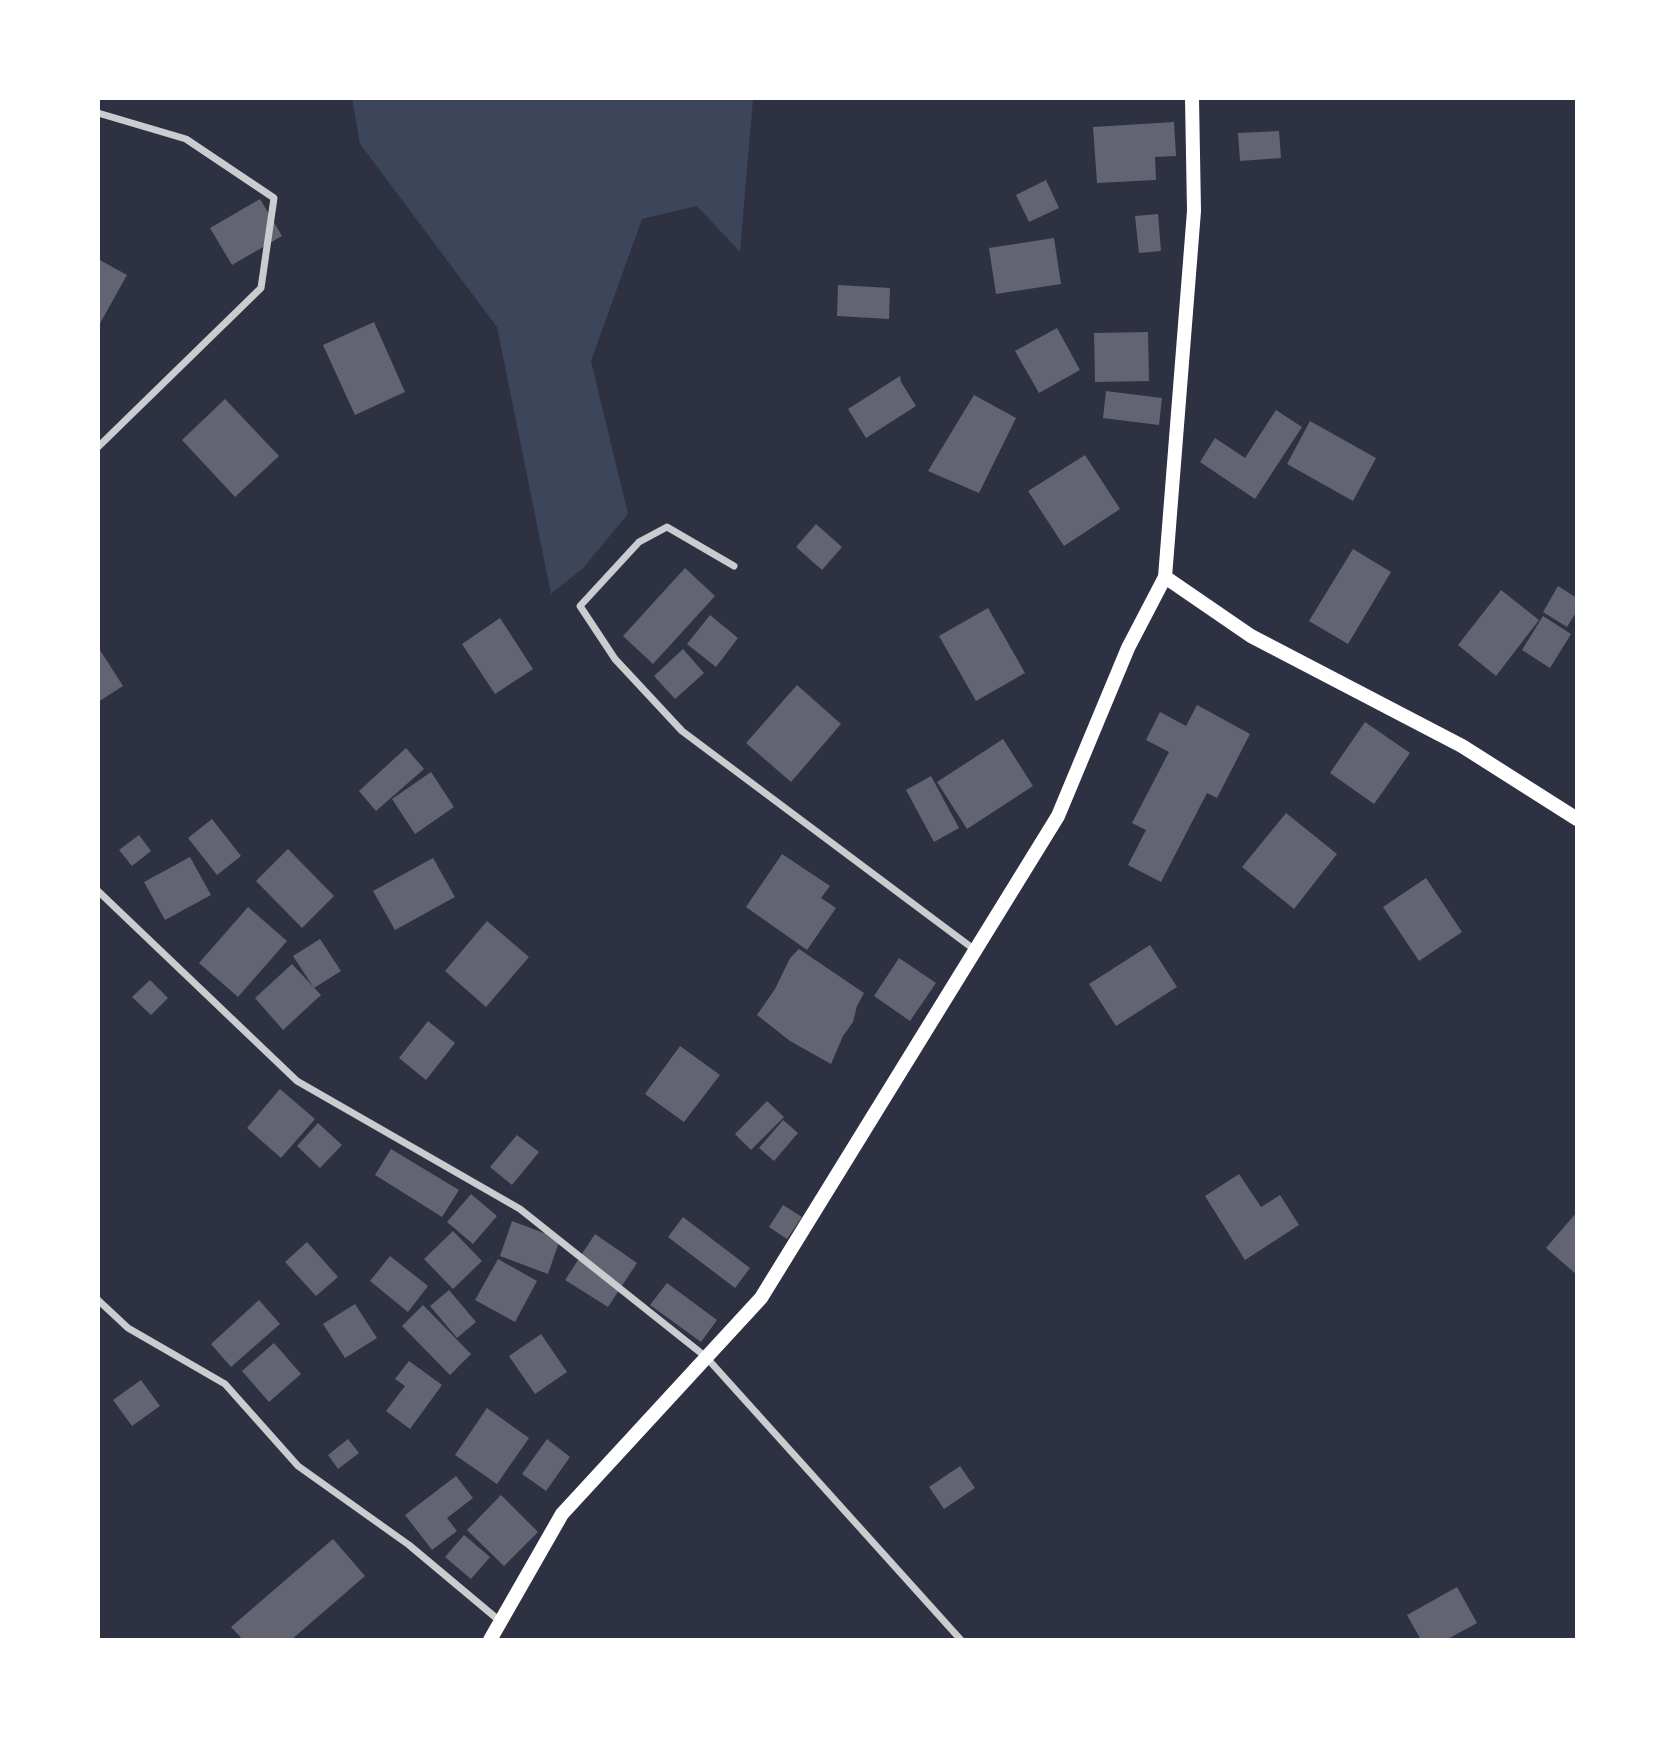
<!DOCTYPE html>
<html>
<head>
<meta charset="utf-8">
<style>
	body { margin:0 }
	#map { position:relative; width:1675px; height:1738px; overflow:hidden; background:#2d3142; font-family:"PT Sans Narrow",sans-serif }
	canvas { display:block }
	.frame { position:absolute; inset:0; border:100px solid #fff; pointer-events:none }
</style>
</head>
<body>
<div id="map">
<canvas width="1675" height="1738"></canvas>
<div class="frame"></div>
</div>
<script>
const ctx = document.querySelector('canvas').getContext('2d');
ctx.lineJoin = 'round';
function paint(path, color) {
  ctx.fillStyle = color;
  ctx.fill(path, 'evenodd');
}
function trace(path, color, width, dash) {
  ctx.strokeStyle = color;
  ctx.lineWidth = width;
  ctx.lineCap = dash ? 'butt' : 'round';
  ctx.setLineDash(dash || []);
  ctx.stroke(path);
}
const green = new Path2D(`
	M 352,98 L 753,99 L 740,252 L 697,206 L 642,219 L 591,361 L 628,514 L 583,568 L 551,594 L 497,327 L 360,144 Z`);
const building = new Path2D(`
	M 1174,122 L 1176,156 L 1155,157 L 1156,180 L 1097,183 L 1093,127 Z
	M 1279,131 L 1281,158 L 1240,161 L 1238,133 Z
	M 1046,180 L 1059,208 L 1029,222 L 1016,195 Z
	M 260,199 L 282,236 L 232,265 L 210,228 Z
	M 1158,214 L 1161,251 L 1139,253 L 1135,216 Z
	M 1054,238 L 1061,284 L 996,294 L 989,248 Z
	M 98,259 L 127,275 L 98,327 Z
	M 838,285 L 890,288 L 889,319 L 837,316 Z
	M 374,322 L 405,392 L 355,415 L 323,345 Z
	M 1057,328 L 1080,370 L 1039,393 L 1015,351 Z
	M 1148,332 L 1149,381 L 1095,382 L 1094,333 Z
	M 900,376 L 901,382 L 916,406 L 866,438 L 848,409 Z
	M 1106,391 L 1162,398 L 1159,425 L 1103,418 Z
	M 974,395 L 1016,418 L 979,493 L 928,471 Z
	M 225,399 L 279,456 L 235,497 L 182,440 Z
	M 1276,410 L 1302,427 L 1255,499 L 1200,462 L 1215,438 L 1245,458 Z
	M 1310,421 L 1376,458 L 1353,501 L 1287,464 Z
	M 1085,455 L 1120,509 L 1064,546 L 1028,491 Z
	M 816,524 L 842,547 L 822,570 L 796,547 Z
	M 1353,549 L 1391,572 L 1348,644 L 1309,621 Z
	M 685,568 L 715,596 L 653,664 L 623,636 Z
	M 1558,586 L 1577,598 L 1577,611 L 1567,627 L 1543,612 Z
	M 1501,590 L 1539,620 L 1496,676 L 1458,645 Z
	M 988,608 L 1025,673 L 976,701 L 939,636 Z
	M 710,615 L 738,638 L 716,667 L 687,644 Z
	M 1543,616 L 1571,634 L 1550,668 L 1522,650 Z
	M 500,618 L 533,669 L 495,694 L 462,644 Z
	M 683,649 L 704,673 L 675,699 L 654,676 Z
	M 100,650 L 123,686 L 98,702 L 98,652 Z
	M 797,685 L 841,724 L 791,782 L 746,743 Z
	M 1197,705 L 1250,734 L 1217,798 L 1207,793 L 1161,882 L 1128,865 L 1146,830 L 1132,823 L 1169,752 L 1146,740 L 1160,712 L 1186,726 Z
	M 1365,722 L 1410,753 L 1374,804 L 1330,773 Z
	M 1003,739 L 1033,786 L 967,829 L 937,782 Z
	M 406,748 L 424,769 L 376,811 L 359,791 Z
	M 431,772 L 454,807 L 415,834 L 392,799 Z
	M 931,776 L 959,828 L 934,842 L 906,790 Z
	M 1286,813 L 1337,854 L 1294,909 L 1242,867 Z
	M 212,819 L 241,856 L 217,875 L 188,838 Z
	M 139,835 L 151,851 L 132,866 L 119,850 Z
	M 288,849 L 334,896 L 302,928 L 256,881 Z
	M 782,854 L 830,886 L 821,898 L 836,908 L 807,950 L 746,907 Z
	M 190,857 L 211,895 L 165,920 L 144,882 Z
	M 433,858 L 455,897 L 395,930 L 373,891 Z
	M 1426,878 L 1462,932 L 1419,961 L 1383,907 Z
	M 248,907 L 287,941 L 238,997 L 199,963 Z
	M 487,921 L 529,957 L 486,1007 L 445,971 Z
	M 320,939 L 341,971 L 314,988 L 293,956 Z
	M 1150,945 L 1177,987 L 1116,1026 L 1089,984 Z
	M 799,949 L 864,993 L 857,1006 L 853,1022 L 843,1036 L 831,1064 L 790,1041 L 757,1015 L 775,989 L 790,958 Z
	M 899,958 L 936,983 L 910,1021 L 874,996 Z
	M 292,964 L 321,995 L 283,1030 L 255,998 Z
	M 150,980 L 168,998 L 151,1015 L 132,997 Z
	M 428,1021 L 455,1043 L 426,1080 L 399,1058 Z
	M 680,1046 L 720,1075 L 684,1122 L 645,1094 Z
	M 280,1089 L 315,1119 L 281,1158 L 247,1128 Z
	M 767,1101 L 784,1117 L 751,1150 L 735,1134 Z
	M 783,1120 L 798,1133 L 774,1161 L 759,1148 Z
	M 318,1123 L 342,1145 L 320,1168 L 297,1146 Z
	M 517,1135 L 539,1152 L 512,1185 L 490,1167 Z
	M 391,1149 L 459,1190 L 442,1217 L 375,1175 Z
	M 1239,1174 L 1261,1207 L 1280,1195 L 1299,1225 L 1245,1260 L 1205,1196 Z
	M 471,1194 L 497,1216 L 473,1244 L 447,1222 Z
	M 783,1205 L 802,1217 L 787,1239 L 769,1227 Z
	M 1577,1212 L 1577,1275 L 1546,1248 Z
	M 683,1217 L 750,1268 L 735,1288 L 668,1237 Z
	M 512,1221 L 560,1239 L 548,1274 L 500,1256 Z
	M 453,1231 L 482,1261 L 453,1289 L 424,1259 Z
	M 595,1234 L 637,1263 L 608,1307 L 565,1280 Z
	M 307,1242 L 338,1277 L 316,1296 L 285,1262 Z
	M 390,1256 L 428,1286 L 408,1312 L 370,1281 Z
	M 498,1259 L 537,1281 L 515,1322 L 475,1300 Z
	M 667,1283 L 717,1320 L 701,1342 L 650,1305 Z
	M 449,1290 L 476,1322 L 457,1338 L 430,1306 Z
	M 259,1300 L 280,1324 L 231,1367 L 211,1344 Z
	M 355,1304 L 377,1338 L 345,1358 L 323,1324 Z
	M 423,1305 L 471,1354 L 450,1375 L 402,1326 Z
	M 541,1334 L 567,1372 L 535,1394 L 509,1356 Z
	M 274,1343 L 301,1374 L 269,1402 L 242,1371 Z
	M 409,1361 L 442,1385 L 410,1429 L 386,1411 L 405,1386 L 395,1379 Z
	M 141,1380 L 160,1406 L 132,1426 L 113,1400 Z
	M 487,1408 L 529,1438 L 497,1484 L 455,1455 Z
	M 348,1439 L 359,1453 L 338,1469 L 328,1455 Z
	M 547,1439 L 570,1457 L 546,1491 L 522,1474 Z
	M 960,1466 L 975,1488 L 944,1509 L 929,1487 Z
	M 456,1476 L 473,1498 L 447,1518 L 457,1531 L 432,1550 L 405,1515 Z
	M 501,1495 L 538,1532 L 504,1566 L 467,1530 Z
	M 464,1535 L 490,1557 L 471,1579 L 445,1557 Z
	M 333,1539 L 365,1576 L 291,1640 L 243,1640 L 231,1627 Z
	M 1457,1587 L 1477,1623 L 1446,1640 L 1421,1640 L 1407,1615 Z`);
const minor = new Path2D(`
	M 98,113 L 186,139 L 274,198 L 261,288 L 98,447
	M 734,566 L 667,527 L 639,542 L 580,606 L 615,659 L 682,731 L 975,950
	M 98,891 L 297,1081 L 520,1209 L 706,1357 L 961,1640
	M 98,1300 L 128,1328 L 225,1384 L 298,1466 L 409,1545 L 501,1622`);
const secondary = new Path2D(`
	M 1165,577 L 1251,636 L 1462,746 L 1577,819
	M 490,1640 L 562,1514 L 761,1298 L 1058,816 L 1128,648 L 1165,577 L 1194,211 L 1192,98`);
paint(green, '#3c4559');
paint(building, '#626471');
trace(minor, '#caccd0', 7);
trace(secondary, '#fff', 14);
</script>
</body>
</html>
